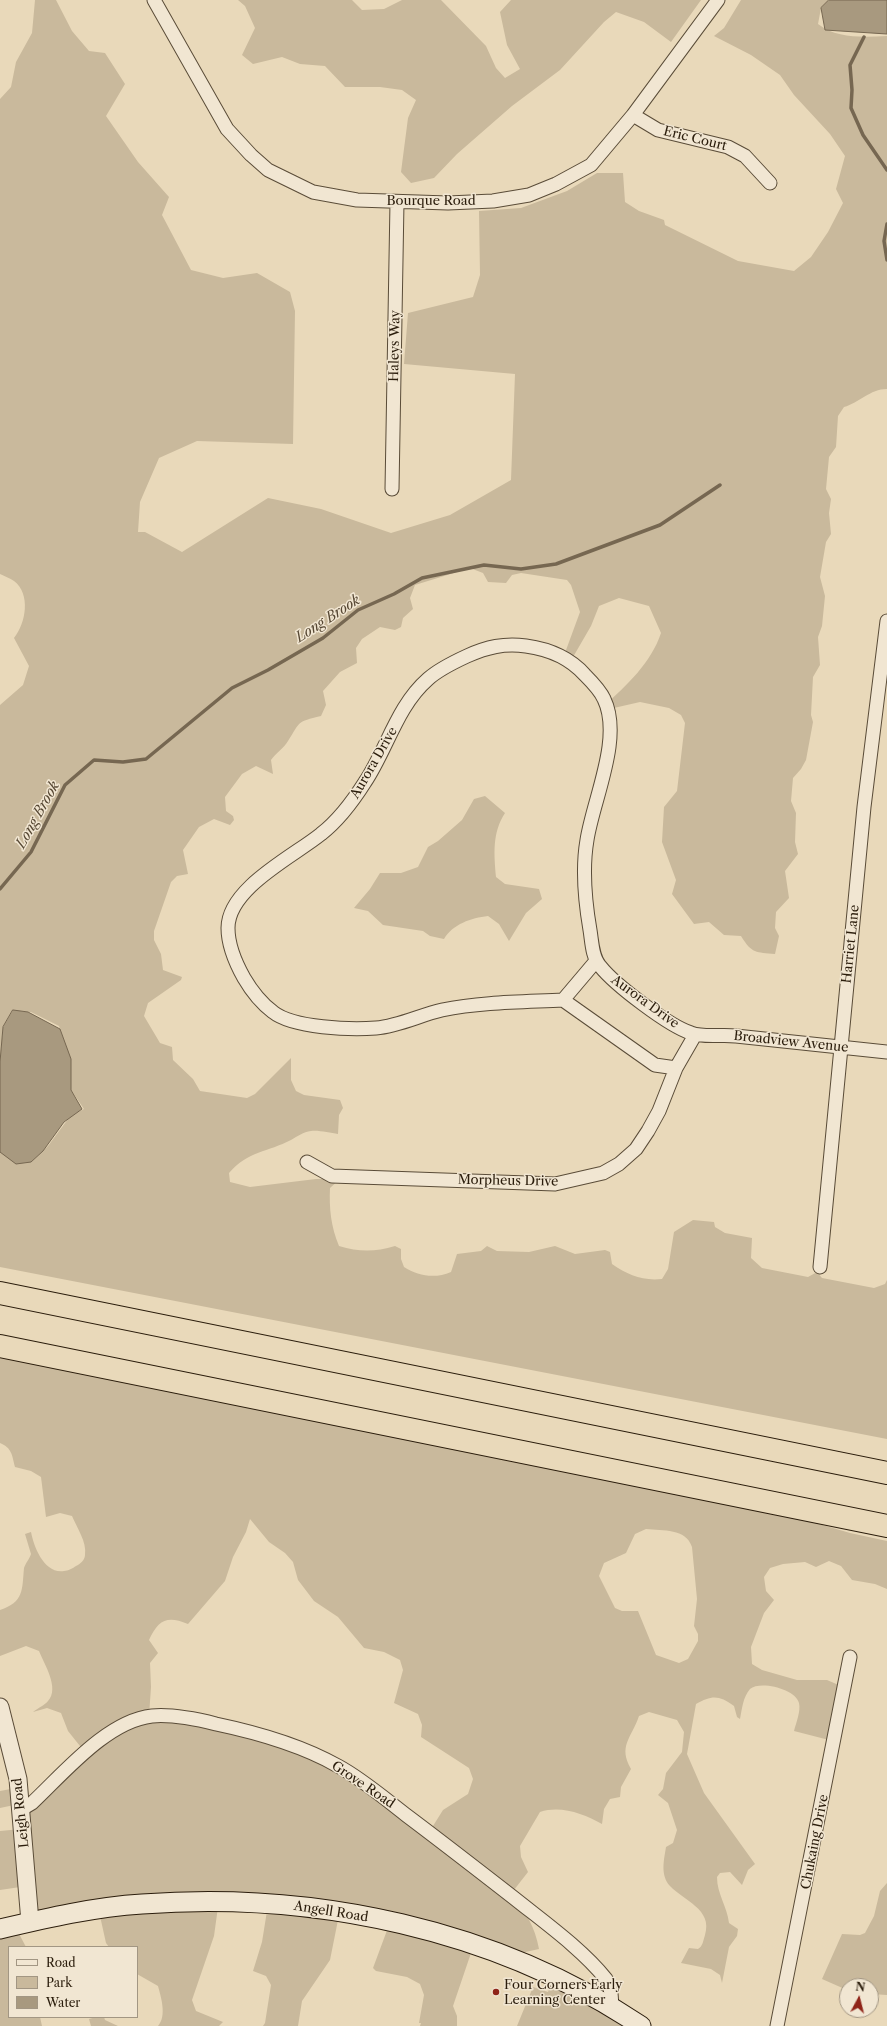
<!DOCTYPE html>
<html>
<head>
<meta charset="utf-8">
<style>
	body { margin:0 }
	#map { position:relative; width:887px; height:2026px; overflow:hidden; background:#e9d9ba; font-family:"Libre Caslon Text",serif }
	canvas { display:block }
	.legend { position:absolute; left:8px; top:1946px; width:130px; height:72px; box-sizing:border-box; background:#f1e6d2; border:1px solid #a29683; margin:0; padding:5px 7px; list-style:none; font-size:12px; color:#2b1d0c }
	.legend li { display:flex; align-items:center; gap:8px; height:20px }
	.legend b { width:20px; border:1px solid #a29683 }
	.north { position:absolute; left:839px; top:1978px; width:40px; height:40px; box-sizing:border-box; background:#f1e6d2; border:1px solid #a29683; border-radius:50%; rotate:7deg; font-size:11px; font-weight:700; line-height:16px; text-align:center; color:#2b1d0c }
	.north::after { content:''; display:block; margin:auto; width:14px; height:18px; background:#8f2418; clip-path:polygon(50% 0,100% 100%,50% 72%,0 100%) }
</style>
</head>
<body>
<div id="map">
<canvas width="887" height="2026"></canvas>
<ul class="legend">
<li><b style="height:5px;background:#f1e6d2"></b>Road</li>
<li><b style="height:11px;background:#c9b99c"></b>Park</li>
<li><b style="height:11px;background:#a8997f"></b>Water</li>
</ul>
<div class="north">N</div>
</div>
<script>
const ctx = document.querySelector('canvas').getContext('2d');
ctx.lineJoin = 'round';
function paint(path, color) {
  ctx.fillStyle = color;
  ctx.fill(path, 'evenodd');
}
function trace(path, color, width, dash) {
  ctx.strokeStyle = color;
  ctx.lineWidth = width;
  ctx.lineCap = dash ? 'butt' : 'round';
  ctx.setLineDash(dash || []);
  ctx.stroke(path);
}
function label(font, color, halo, rows, align = 'center') {
  ctx.font = font + ' "Libre Caslon Text",serif';
  ctx.lineWidth = 3;
  ctx.setLineDash([]);
  ctx.textBaseline = 'middle';
  ctx.strokeStyle = halo;
  ctx.fillStyle = color;
  for (const [text, x, y, turn = 0] of rows) {
    ctx.save();
    ctx.translate(x, y);
    ctx.rotate((+turn || 0) * Math.PI / 180);
    ctx.textAlign = isNaN(turn) ? turn : align;
    if (halo) ctx.strokeText(text, 0, 0);
    ctx.fillText(text, 0, 0);
    ctx.restore();
  }
}
const green = new Path2D(`
	M 35,0 L 56,0 L 72,31 L 89,51 L 105,53 L 125,84 L 106,116 L 138,162 L 169,197 L 162,215 L 191,270 L 223,278 L 257,273 L 290,292 L 295,311 L 293,444 L 197,441 L 159,458 L 140,502 L 138,532 L 145,532 L 182,552 L 268,498 L 321,509 L 391,533 L 450,515 L 511,480 L 515,374 L 404,364 L 408,313 L 473,297 L 480,275 L 479,211 L 521,208 L 567,191 L 597,173 L 623,173 L 625,202 L 639,211 L 664,220 L 665,225 L 738,261 L 794,271 L 811,257 L 828,232 L 843,203 L 836,189 L 845,156 L 830,134 L 794,95 L 780,75 L 751,55 L 714,36 L 724,28 L 741,0 L 831,0 L 821,8 L 818,24 C 837,39 864,37 887,36 L 887,389 C 870,389 859,403 844,407 L 838,416 L 836,447 L 829,457 L 826,489 L 831,499 L 829,513 L 831,534 L 826,542 L 820,577 L 825,596 L 822,626 L 818,637 L 820,665 L 813,677 L 811,715 L 813,722 L 806,760 L 801,769 L 793,778 L 791,801 L 796,813 L 795,842 L 798,854 L 785,871 L 789,898 L 776,912 L 775,928 L 779,936 L 775,954 C 756,952 752,954 741,936 L 724,935 L 709,922 L 694,924 L 672,894 L 676,880 L 662,842 L 664,807 L 677,791 L 685,723 L 681,715 L 669,708 L 640,702 L 605,710 L 604,706 C 627,685 651,663 661,633 L 649,606 L 619,598 L 599,606 L 591,626 L 569,664 L 562,661 L 580,612 L 571,585 L 567,580 L 521,573 L 512,575 L 506,583 L 488,582 L 483,573 L 470,568 L 415,585 L 410,598 L 413,609 L 403,618 L 401,627 L 395,630 L 380,627 L 362,639 L 356,648 L 357,663 L 340,672 L 323,691 L 326,705 L 321,716 C 296,722 301,721 288,741 C 284,748 276,753 271,760 L 273,774 L 256,766 L 242,774 L 225,797 L 226,811 L 233,816 L 234,820 L 230,825 L 214,819 L 199,827 L 183,850 L 188,874 L 177,876 L 171,882 L 154,931 L 154,940 L 161,954 L 163,970 L 182,977 L 181,980 L 148,1003 L 144,1016 L 160,1043 L 172,1047 L 173,1060 L 193,1079 L 200,1091 L 247,1098 L 255,1094 L 291,1058 L 291,1080 L 296,1091 L 304,1095 L 340,1100 L 343,1108 L 339,1115 L 338,1134 C 330,1133 319,1130 311,1131 C 303,1132 298,1136 291,1140 C 268,1152 248,1151 229,1173 L 230,1182 L 250,1187 L 316,1179 L 340,1179 L 330,1188 C 329,1208 331,1227 339,1246 C 359,1252 375,1252 395,1246 L 401,1249 L 401,1259 L 404,1267 C 418,1276 435,1279 451,1272 L 457,1254 L 481,1251 L 487,1246 L 497,1251 L 529,1252 L 555,1246 L 575,1254 L 605,1250 L 610,1252 L 612,1264 C 628,1275 642,1281 662,1279 L 668,1269 L 674,1232 L 693,1220 L 714,1222 L 715,1227 L 725,1233 L 752,1238 L 751,1258 L 762,1268 L 808,1277 L 817,1272 L 822,1278 L 874,1288 L 885,1284 L 887,1280 L 887,1439 L 0,1267 L 0,1151 L 31,1162 L 48,1146 L 71,1115 L 84,1109 L 71,1090 L 69,1058 L 59,1026 L 31,1012 L 12,1011 L 3,1027 L 0,1062 L 0,705 L 23,685 L 29,666 L 14,638 C 26,623 31,594 14,581 C 10,578 4,576 0,574 L 0,99 L 11,87 L 16,62 L 32,33 Z
	M 238,0 L 352,0 L 362,10 L 384,9 L 402,0 L 441,0 L 486,46 L 496,68 L 505,78 L 520,69 L 507,45 L 500,12 L 511,0 L 701,0 L 671,42 L 644,22 L 616,12 L 604,22 L 560,70 L 512,106 L 457,154 L 434,178 L 411,183 L 401,172 L 408,118 L 416,100 L 402,90 L 380,87 L 345,87 L 325,66 L 300,64 L 282,57 L 253,64 L 242,55 L 255,28 L 245,6 Z
	M 485,796 L 505,813 C 492,833 494,854 496,877 L 505,884 L 539,889 L 542,899 L 526,913 L 509,941 L 499,924 L 488,916 C 471,918 453,924 444,939 L 430,936 L 423,931 L 383,925 L 368,911 L 354,908 L 370,889 L 380,873 L 401,873 L 418,867 L 428,847 L 438,841 L 462,820 L 474,799 Z
	M 0,1349 L 785,1514 L 850,1533 L 887,1541 L 887,1589 L 875,1584 L 852,1580 L 841,1566 L 829,1561 L 816,1567 L 805,1562 L 783,1564 L 770,1568 L 764,1577 L 766,1591 L 774,1600 L 764,1613 L 751,1647 L 752,1664 L 762,1670 L 797,1680 L 827,1680 L 841,1686 L 829,1740 L 794,1731 C 796,1723 801,1711 799,1703 C 796,1689 760,1680 750,1689 C 743,1697 742,1709 740,1719 L 737,1717 L 734,1706 C 719,1695 712,1695 696,1704 L 687,1754 L 704,1793 L 755,1864 L 748,1870 L 742,1885 L 730,1872 L 720,1873 L 717,1877 C 717,1894 727,1906 729,1923 L 738,1929 L 737,1936 L 729,1947 L 722,1983 L 720,1975 L 711,1969 L 681,1963 L 689,1948 L 698,1949 C 703,1946 703,1941 705,1935 C 713,1909 684,1901 670,1886 C 660,1875 664,1860 666,1847 L 673,1843 L 677,1830 L 668,1803 L 658,1795 L 663,1789 L 666,1773 L 682,1752 L 684,1732 L 677,1720 L 649,1712 L 639,1716 C 631,1739 618,1746 631,1769 L 621,1787 L 620,1797 L 610,1799 L 604,1809 L 602,1824 C 584,1814 561,1805 540,1812 L 520,1846 L 521,1857 L 528,1872 L 510,1895 C 526,1911 535,1927 539,1949 L 512,1955 L 472,1950 L 453,2006 L 457,2016 L 457,2026 L 420,2026 L 421,2023 L 419,2023 L 424,1995 L 420,1984 L 407,1977 L 376,1971 L 373,1968 L 389,1925 L 339,1915 L 330,1960 L 302,2001 L 298,2026 L 263,2026 L 265,2023 L 271,1985 L 266,1976 L 253,1971 L 262,1942 L 267,1911 L 218,1907 L 214,1936 L 192,2000 L 196,2011 L 223,2022 L 219,2026 L 158,2026 C 167,2016 161,1997 158,1986 L 137,1974 L 137,1947 L 109,1947 L 106,1943 L 100,1916 L 31,1922 L 27,1886 L 0,1890 L 0,1831 L 21,1829 L 23,1818 L 88,1756 L 68,1731 L 61,1713 L 47,1708 L 33,1712 C 38,1708 45,1705 48,1701 C 60,1688 44,1664 39,1651 L 26,1646 L 0,1656 L 0,1610 C 24,1602 22,1590 24,1568 C 25,1564 30,1558 31,1554 L 25,1534 L 31,1532 C 34,1547 44,1574 64,1571 C 68,1571 73,1568 76,1566 C 80,1564 85,1560 85,1555 C 87,1542 77,1528 72,1516 L 60,1513 L 46,1517 L 41,1477 L 31,1471 L 15,1467 C 12,1455 12,1448 0,1443 ZM 250,1519 L 269,1542 L 285,1553 L 293,1562 L 298,1580 L 314,1601 L 338,1617 L 364,1648 L 384,1652 L 400,1660 L 403,1670 L 394,1703 L 418,1714 L 422,1725 L 421,1737 L 469,1768 L 473,1779 L 468,1794 L 443,1810 L 428,1834 L 355,1780 L 315,1758 L 229,1731 L 149,1716 L 151,1687 L 150,1663 L 158,1653 L 149,1640 C 158,1620 167,1615 188,1624 L 225,1581 L 233,1557 L 246,1532 ZM 646,1529 C 663,1531 686,1528 692,1547 L 697,1599 L 694,1626 L 698,1634 L 698,1641 L 688,1659 L 679,1663 L 656,1655 L 638,1611 L 622,1611 L 615,1608 L 599,1576 L 604,1563 L 626,1553 L 635,1534 Z
	M 16,1788 L 19,1804 L 0,1808 L 0,1791 Z
	M 887,1883 L 887,1995 L 871,1994 L 871,1986 L 847,1986 L 847,1990 L 822,1979 L 842,1934 L 860,1935 L 865,1933 L 874,1916 L 880,1891 Z
	M 17,1930 L 26,1947 L 9,1947 L 9,2017 L 40,2017 L 42,2026 L 0,2026 L 0,1934 Z
	M 552,1982 L 633,2026 L 517,2026 L 533,1987 L 548,1992 Z
	M 96,2017 L 104,2017 L 105,2020 L 118,2026 L 91,2026 L 89,2019 Z`);
const water = new Path2D(`
	M 829,0 L 887,0 L 887,34 L 825,30 L 821,8 Z
	M 13,1010 L 28,1012 L 60,1029 L 71,1059 L 71,1090 L 82,1109 L 64,1122 L 43,1151 L 31,1162 L 16,1164 L 0,1152 L 0,1062 L 3,1027 Z`);
const stream = new Path2D(`
	M 864,37 L 850,65 L 852,90 L 851,108 L 863,135 L 887,170
	M 887,224 L 884,241 L 887,260
	M 0,889 L 31,852 L 65,785 L 94,760 L 123,762 L 146,759 L 232,688 L 268,670 L 323,638 L 358,610 L 394,594 L 422,578 L 484,565 L 521,569 L 556,564 L 660,525 L 720,485`);
const minor = new Path2D(`
	M 154,0 L 227,129 L 251,155 L 268,170 L 313,192 L 357,200 L 448,203 L 493,201 L 529,195 L 556,184 L 591,165 L 633,115 L 718,0
	M 633,115 L 658,130 L 728,147 L 745,156 L 770,183
	M 392,489 L 397,202
	M 596,961 L 563,1000 C 523,1002 481,1002 442,1010 C 420,1015 399,1026 376,1028 C 351,1030 293,1028 273,1012 C 261,1003 251,990 244,978 C 235,962 228,946 228,928 C 228,888 294,856 321,834 C 339,820 353,801 365,782 C 387,749 397,706 428,679 C 439,669 454,662 467,656 C 487,647 504,643 526,646 C 548,649 570,658 585,675 C 592,682 600,690 604,699 C 623,738 593,800 587,840 C 582,869 585,901 590,930 C 592,942 592,957 600,966 C 615,985 669,1026 691,1033 C 704,1038 722,1034 736,1036 C 786,1041 837,1047 887,1052
	M 563,1000 L 655,1065 L 676,1068
	M 307,1162 L 332,1176 L 555,1184 L 603,1173 L 619,1164 L 636,1149 L 648,1131 L 659,1111 L 676,1068 L 695,1035
	M 820,1267 L 864,807 L 887,621
	M 22,1809 L 32,1803 C 64,1773 107,1721 152,1716 C 173,1714 196,1719 216,1724 C 259,1733 301,1745 338,1766 C 362,1779 384,1798 406,1815 C 442,1842 478,1870 514,1898 C 544,1922 582,1949 606,1979 C 612,1987 611,1997 612,2006
	M 777,2026 L 850,1657`);
const tertiary = new Path2D(`
	M 0,1707 L 18,1779 L 30,1922`);
const secondary = new Path2D(`
	M 0,1929 C 47,1918 94,1907 142,1904 C 314,1891 496,1929 641,2026`);
const motorway = new Path2D(`
	M 0,1293 L 887,1473
	M 0,1346 L 887,1526`);
const markers = [
	[496,1992,4,"#8f2418"]
];
const streetNames = [
	["Eric Court",695,139,14],
	["Bourque Road",431,201],
	["Haleys Way",395,346,-89],
	["Aurora Drive",374,763,-60],
	["Harriet Lane",851,944,-84],
	["Aurora Drive",645,1002,36],
	["Broadview Avenue",791,1042,6],
	["Morpheus Drive",508,1181,1],
	["Grove Road",363,1785,34],
	["Leigh Road",21,1813,-96],
	["Chukaing Drive",815,1842,-79],
	["Angell Road",331,1912,9]
];
const poiNames = [
	["Four Corners Early",504,1985],
	["Learning Center",504,2000]
];
const waterNames = [
	["Long Brook",328,619,-33],
	["Long Brook",38,815,-61]
];
paint(green, '#c9b99c');
paint(water, '#a8997f');
trace(water, '#766751', 1);
trace(stream, '#766751', 3.5);
trace(minor, '#5a4c38', 15);
trace(tertiary, '#5a4c38', 19);
trace(secondary, '#2b1d0c', 21);
trace(motorway, '#2b1d0c', 24);
trace(minor, '#f1e6d2', 13);
trace(tertiary, '#f1e6d2', 17);
trace(secondary, '#f1e6d2', 19);
trace(motorway, '#e9d9ba', 22);
for (const [x, y, r, color] of markers) {
  const dot = new Path2D();
  dot.arc(x, y, r, 0, 2 * Math.PI);
  ctx.fillStyle = color;
  ctx.fill(dot);
  trace(dot, '#f1e6d2', 1.5);
}
label('13px', '#2b1d0c', '#f1e6d2', streetNames);
label('13px', '#2b1d0c', '#f1e6d2', poiNames, 'left');
label('italic 14px', '#574834', '#f1e6d2', waterNames);
</script>
</body>
</html>
